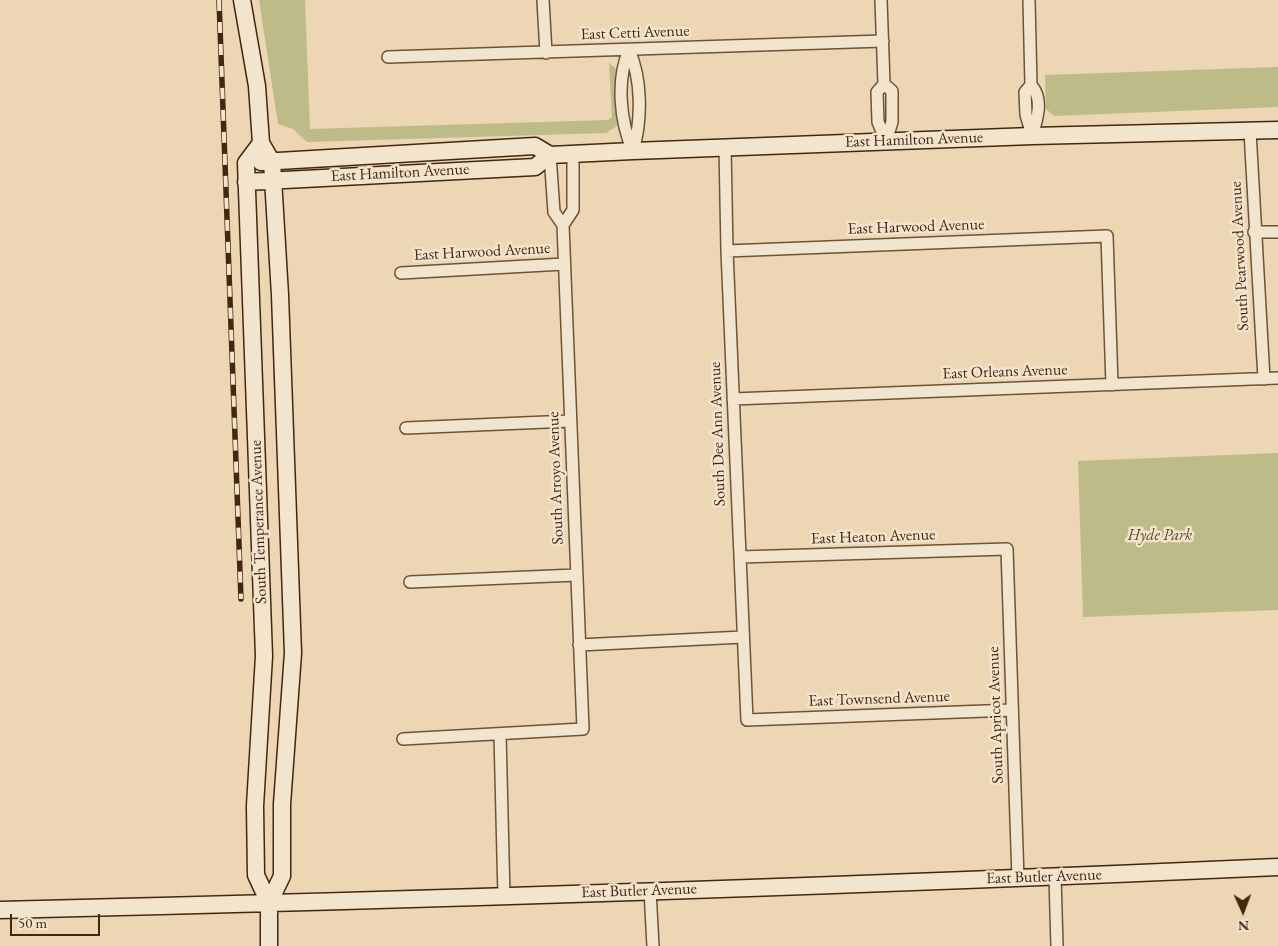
<!DOCTYPE html>
<html>
<head>
<meta charset="utf-8">
<style>
	body { margin:0 }
	#map { position:relative; width:1278px; height:946px; overflow:hidden; background:#ecd6b3; font-family:"EB Garamond",serif }
	canvas { display:block }
	.north { position:absolute; left:1218px; top:886px; width:50px; height:50px; -webkit-text-stroke:4px #f3e4ce; paint-order:stroke; rotate:178deg; font-size:14px; font-weight:700; line-height:20px; text-align:center; color:#44270e }
	.north::after { content:''; display:block; margin:auto; width:18px; height:22px; background:#44270e; clip-path:polygon(50% 0,100% 100%,50% 72%,0 100%) }
	.scale { position:absolute; left:10px; top:914px; width:90px; height:22px; box-sizing:border-box; border:2px solid #44270e; border-top:0; padding-left:6px; font-size:15px; line-height:18px; white-space:nowrap; color:#44270e; -webkit-text-stroke:4px #f3e4ce; paint-order:stroke }
</style>
</head>
<body>
<div id="map">
<canvas width="1278" height="946"></canvas>
<div class="north">N</div>
<div class="scale">50 m</div>
</div>
<script>
const ctx = document.querySelector('canvas').getContext('2d');
ctx.lineJoin = 'round';
function paint(path, color) {
  ctx.fillStyle = color;
  ctx.fill(path, 'evenodd');
}
function trace(path, color, width, dash) {
  ctx.strokeStyle = color;
  ctx.lineWidth = width;
  ctx.lineCap = dash ? 'butt' : 'round';
  ctx.setLineDash(dash || []);
  ctx.stroke(path);
}
function label(font, color, halo, rows, align = 'center') {
  ctx.font = font + ' "EB Garamond",serif';
  ctx.lineWidth = 5;
  ctx.setLineDash([]);
  ctx.textBaseline = 'middle';
  ctx.strokeStyle = halo;
  ctx.fillStyle = color;
  for (const [text, x, y, turn = 0] of rows) {
    ctx.save();
    ctx.translate(x, y);
    ctx.rotate((+turn || 0) * Math.PI / 180);
    ctx.textAlign = isNaN(turn) ? turn : align;
    if (halo) ctx.strokeText(text, 0, 0);
    ctx.fillText(text, 0, 0);
    ctx.restore();
  }
}
const green = new Path2D(`
	M 259,0 L 305,0 L 310,129 L 608,120 L 612,117 L 609,63 L 616,69 L 617,126 L 606,133 L 307,142 L 293,129 L 278,124 Z
	M 1278,67 L 1278,107 L 1054,116 L 1046,109 L 1045,75 Z
	M 1278,453 L 1278,610 L 1083,617 L 1078,461 Z`);
const street = new Path2D(`
	M 543,0 L 546,53
	M 881,0 L 884,84 L 892,91 L 892,122 L 886,141
	M 1029,0 L 1031,85 C 1044,99 1037,119 1032,136
	M 629,50 C 616,80 620,122 633,151
	M 629,50 C 642,79 642,120 633,151
	M 388,57 L 883,41
	M 884,84 L 877,92 L 878,122 L 886,141
	M 1031,85 L 1025,92 L 1026,115 L 1032,135
	M 1250,131 L 1264,379
	M 725,147 L 727,251 L 747,720 L 1012,710
	M 563,225 L 573,210 L 573,154
	M 1254,232 L 1278,232
	M 727,251 L 1107,236 L 1112,385
	M 401,273 L 564,264
	M 733,399 L 1278,378
	M 406,428 L 570,421
	M 740,557 L 1007,549 L 1018,879
	M 410,582 L 576,575
	M 579,645 L 743,637
	M 500,734 L 504,897
	M 403,739 L 583,729 L 563,225 L 554,212 L 550,155
	M 1055,877 L 1057,946
	M 650,890 L 653,946`);
const secondary = new Path2D(`
	M 242,0 L 257,86 L 261,143 L 272,162 L 280,295 L 293,653 L 282,804 L 282,876 L 269,903 L 269,946
	M 261,143 L 246,163 L 264,656 L 255,806 L 256,875 L 269,903
	M 261,162 L 535,146 L 550,155
	M 246,182 L 535,167 L 550,155 L 633,151 L 1032,136 L 1278,130
	M 0,910 C 426,900 852,886 1278,867`);
const rail = new Path2D(`
	M 219,0 L 241,599`);
const streetNames = [
	["East Cetti Avenue",635,33,-2],
	["East Hamilton Avenue",914,140,-2],
	["East Hamilton Avenue",400,173,-3],
	["East Harwood Avenue",916,227,-2],
	["East Harwood Avenue",482,252,-3],
	["South Pearwood Avenue",1240,256,-93],
	["East Orleans Avenue",1005,372,-2],
	["South Dee Ann Avenue",718,434,-92],
	["South Arroyo Avenue",556,478,-92],
	["South Temperance Avenue",259,522,-92],
	["East Heaton Avenue",873,537,-2],
	["East Townsend Avenue",879,699,-2],
	["South Apricot Avenue",996,715,-92],
	["East Butler Avenue",1044,877,-2],
	["East Butler Avenue",639,891,-2]
];
const parkNames = [
	["Hyde Park",1160,536]
];
paint(green, '#bdbc89');
trace(street, '#6e5337', 14);
trace(secondary, '#44270e', 19);
trace(street, '#f3e4ce', 11);
trace(secondary, '#f3e4ce', 16);
trace(rail, '#44270e', 5.5);
trace(rail, '#f3e4ce', 4, [11]);
label('16px', '#44270e', '#f3e4ce', streetNames);
label('italic 16px', '#5c4527', '#f3e4ce', parkNames);
</script>
</body>
</html>
